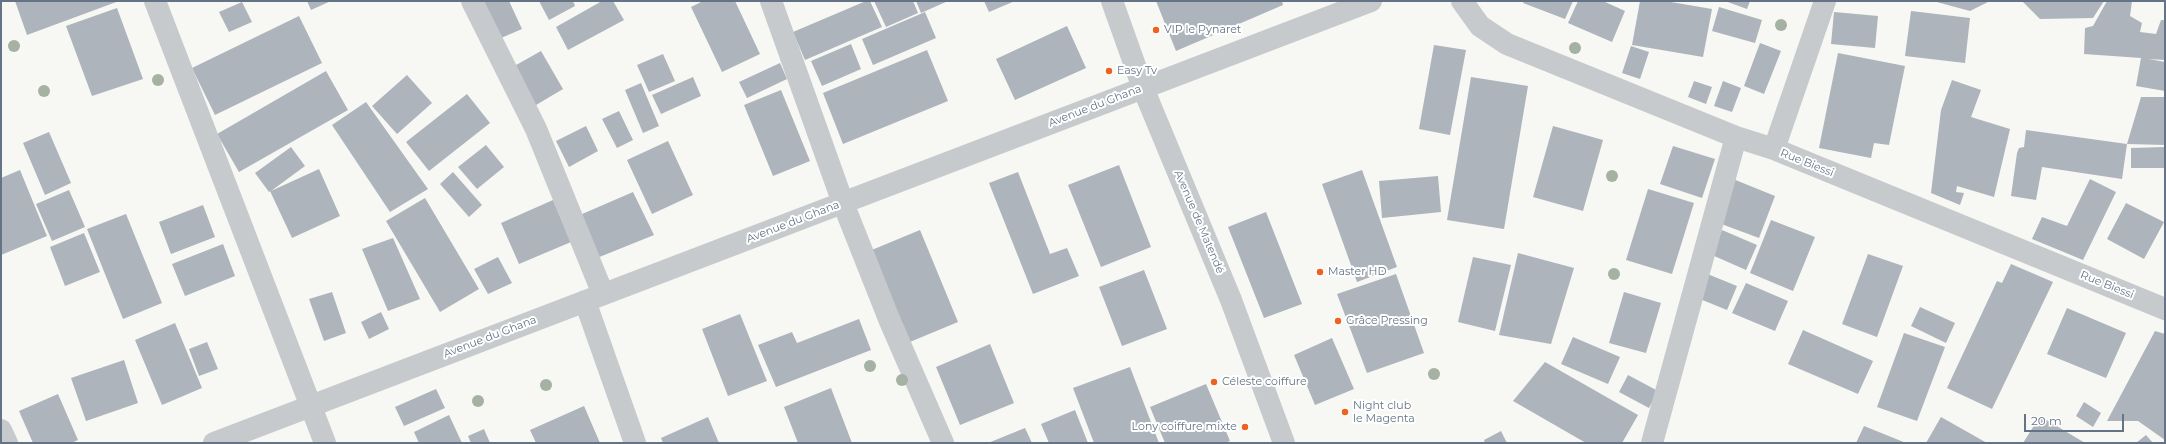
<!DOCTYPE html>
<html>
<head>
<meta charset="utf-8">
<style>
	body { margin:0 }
	#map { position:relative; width:2166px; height:444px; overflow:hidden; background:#f7f7f4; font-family:Montserrat,sans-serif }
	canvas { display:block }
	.frame { position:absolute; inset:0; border:2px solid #647486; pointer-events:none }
	.scale { position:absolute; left:2024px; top:414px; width:100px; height:18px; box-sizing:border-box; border:2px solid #647486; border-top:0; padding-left:5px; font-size:12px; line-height:14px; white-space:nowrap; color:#647486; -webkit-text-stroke:3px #fff; paint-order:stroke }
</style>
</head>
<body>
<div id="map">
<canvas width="2166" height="444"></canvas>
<div class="frame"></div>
<div class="scale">20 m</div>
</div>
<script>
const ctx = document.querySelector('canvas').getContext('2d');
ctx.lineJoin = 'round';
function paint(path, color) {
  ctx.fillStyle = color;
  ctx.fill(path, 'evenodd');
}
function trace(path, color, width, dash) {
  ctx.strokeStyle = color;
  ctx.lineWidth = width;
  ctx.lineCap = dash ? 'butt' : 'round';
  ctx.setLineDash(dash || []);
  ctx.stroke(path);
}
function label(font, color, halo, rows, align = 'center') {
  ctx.font = font + ' Montserrat,sans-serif';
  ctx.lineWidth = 4;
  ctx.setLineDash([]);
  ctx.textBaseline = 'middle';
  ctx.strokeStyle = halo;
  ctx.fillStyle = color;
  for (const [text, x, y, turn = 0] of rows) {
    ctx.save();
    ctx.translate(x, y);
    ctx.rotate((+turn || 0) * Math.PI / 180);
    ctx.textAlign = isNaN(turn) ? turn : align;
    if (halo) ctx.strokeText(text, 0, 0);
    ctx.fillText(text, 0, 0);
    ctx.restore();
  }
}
const building = new Path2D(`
	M 15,1 L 119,1 L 27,35 Z
	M 307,1 L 331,1 L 311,10 Z
	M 475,1 L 509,1 L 522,29 L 494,41 Z
	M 539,1 L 573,1 L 575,6 L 549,20 Z
	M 602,1 L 613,1 L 624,20 L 568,50 L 556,27 Z
	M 703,1 L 735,1 L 760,54 L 722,72 L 691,7 Z
	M 866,1 L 870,1 L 882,27 L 805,60 L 793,32 Z
	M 874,1 L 913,1 L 918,13 L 886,27 Z
	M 916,1 L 948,1 L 921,13 Z
	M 984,1 L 1015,1 L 989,12 Z
	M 1156,1 L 1282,1 L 1283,5 L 1176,51 Z
	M 1524,1 L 1573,1 L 1565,19 L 1523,3 Z
	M 1578,1 L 1603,1 L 1625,11 L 1612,42 L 1568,23 Z
	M 1640,1 L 1665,1 L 1712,9 L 1703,57 L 1632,45 Z
	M 1725,1 L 1750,1 L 1747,9 Z
	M 1933,1 L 1990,1 L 1970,11 Z
	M 2022,1 L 2104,1 L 2093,18 L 2040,19 Z
	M 2107,1 L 2132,1 L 2130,16 L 2142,23 L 2140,32 L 2156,34 L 2161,20 L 2165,20 L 2165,60 L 2149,59 L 2165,62 L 2165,91 L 2136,86 L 2141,58 L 2084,54 L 2085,28 L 2093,26 Z
	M 242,2 L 252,22 L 229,32 L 219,12 Z
	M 1719,7 L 1762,20 L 1755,43 L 1712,31 Z
	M 117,8 L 143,79 L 92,96 L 66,26 Z
	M 1911,11 L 1970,18 L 1965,63 L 1905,56 Z
	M 925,12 L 936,38 L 873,65 L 862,39 Z
	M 1834,12 L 1878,16 L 1875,48 L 1831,44 Z
	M 299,16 L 322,63 L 215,115 L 192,68 Z
	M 1067,26 L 1086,68 L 1015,100 L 996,59 Z
	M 1760,43 L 1781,51 L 1764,94 L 1744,86 Z
	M 851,44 L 861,69 L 822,86 L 811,61 Z
	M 1434,45 L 1466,50 L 1450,135 L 1419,129 Z
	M 1631,46 L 1649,52 L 1640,79 L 1622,73 Z
	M 927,50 L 948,101 L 843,144 L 823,93 Z
	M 541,51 L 563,89 L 531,108 L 509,69 Z
	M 1838,53 L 1905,66 L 1889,145 L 1874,143 L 1871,158 L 1819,148 Z
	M 663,54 L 675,81 L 649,92 L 637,65 Z
	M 780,63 L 787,79 L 747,98 L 739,82 Z
	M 326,71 L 348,110 L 239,172 L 217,134 Z
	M 407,75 L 432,103 L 397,134 L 372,106 Z
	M 693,77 L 701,96 L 661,114 L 652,95 Z
	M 1471,77 L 1528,86 L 1504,229 L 1447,220 Z
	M 1952,80 L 1981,90 L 1971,117 L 2010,129 L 1994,197 L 1957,186 L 1956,192 L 1964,193 L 1960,205 L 1931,193 L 1941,110 Z
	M 1694,81 L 1712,87 L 1706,104 L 1688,97 Z
	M 1723,81 L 1741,88 L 1732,112 L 1714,106 Z
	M 641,83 L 659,126 L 643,133 L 625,90 Z
	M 781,90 L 810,161 L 773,176 L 744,105 Z
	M 467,94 L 490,123 L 429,171 L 406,142 Z
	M 2141,97 L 2165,97 L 2165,145 L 2127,144 Z
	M 366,102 L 428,189 L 390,212 L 332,125 Z
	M 619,111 L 633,140 L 617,148 L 602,119 Z
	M 586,126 L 598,151 L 569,167 L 556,141 Z
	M 1553,126 L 1603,140 L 1583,211 L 1533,197 Z
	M 2026,130 L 2127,144 L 2122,179 L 2042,167 L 2036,200 L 2011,196 L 2017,153 L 2019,148 L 2024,147 Z
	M 49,132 L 71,183 L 45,195 L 23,143 Z
	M 668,141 L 693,195 L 652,214 L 627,160 Z
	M 486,145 L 504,167 L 477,189 L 458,167 Z
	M 1673,146 L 1715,159 L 1702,198 L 1660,184 Z
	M 291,147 L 305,166 L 271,191 L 319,169 L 340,216 L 292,238 L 270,191 L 269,192 L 255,173 Z
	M 2165,147 L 2165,168 L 2131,168 L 2131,148 Z
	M 1119,165 L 1151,247 L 1101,267 L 1068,185 Z
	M 20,170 L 47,236 L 1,255 L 1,178 Z
	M 1362,170 L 1397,267 L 1357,282 L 1322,184 Z
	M 453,172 L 482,205 L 469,217 L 440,184 Z
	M 1018,172 L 1050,254 L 1067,248 L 1079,276 L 1033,294 L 989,183 Z
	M 1438,176 L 1441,212 L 1382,218 L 1379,181 Z
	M 1733,179 L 1775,196 L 1759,238 L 1716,222 Z
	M 2090,179 L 2116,192 L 2083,260 L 2032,239 L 2042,217 L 2067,226 Z
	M 1648,189 L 1694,203 L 1672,274 L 1626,260 Z
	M 69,190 L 85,227 L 52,241 L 36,204 Z
	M 633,192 L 654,235 L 592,260 L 573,218 Z
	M 425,198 L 479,289 L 440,312 L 386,221 Z
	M 553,200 L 571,242 L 519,264 L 501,223 Z
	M 2126,203 L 2164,222 L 2144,259 L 2107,239 Z
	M 203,205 L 215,237 L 171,254 L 159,222 Z
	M 1266,212 L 1302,304 L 1264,318 L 1228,227 Z
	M 126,214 L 162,303 L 123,319 L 87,229 Z
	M 1771,220 L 1815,237 L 1793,291 L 1750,273 Z
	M 920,230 L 958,322 L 905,344 L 867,252 Z
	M 1722,230 L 1757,245 L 1746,270 L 1712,255 Z
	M 84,233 L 100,272 L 65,286 L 50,247 Z
	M 393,238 L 420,299 L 388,311 L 362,249 Z
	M 223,244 L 235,276 L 185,296 L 172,264 Z
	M 1518,253 L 1574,268 L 1551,344 L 1499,335 Z
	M 1868,254 L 1903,266 L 1877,337 L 1842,324 Z
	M 498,257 L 512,283 L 488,294 L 474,269 Z
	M 1473,257 L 1511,265 L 1495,331 L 1458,322 Z
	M 2011,264 L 2053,282 L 1992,409 L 1947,388 L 1997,281 L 2002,283 Z
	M 1144,270 L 1167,329 L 1122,346 L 1099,287 Z
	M 1705,273 L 1737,286 L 1727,310 L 1695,297 Z
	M 1396,274 L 1424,353 L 1367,373 L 1337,294 Z
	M 1746,283 L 1788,301 L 1775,331 L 1732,313 Z
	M 332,292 L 346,333 L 324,341 L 309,299 Z
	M 1624,292 L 1661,303 L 1646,353 L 1609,343 Z
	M 1920,307 L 1955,323 L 1946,343 L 1911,326 Z
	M 2067,308 L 2126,333 L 2106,378 L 2047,354 Z
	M 381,312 L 389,329 L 369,339 L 361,322 Z
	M 740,314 L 767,381 L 728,396 L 702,329 Z
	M 859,319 L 871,350 L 776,387 L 758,345 L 792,332 L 797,343 Z
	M 175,323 L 202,388 L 162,405 L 135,340 Z
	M 1803,330 L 1873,361 L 1858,394 L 1788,364 Z
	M 2155,331 L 2165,334 L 2165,440 L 2138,421 L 2107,421 Z
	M 1904,333 L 1945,347 L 1917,421 L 1877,407 Z
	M 1573,337 L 1620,357 L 1608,384 L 1561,364 Z
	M 1332,338 L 1354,389 L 1315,405 L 1294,355 Z
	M 207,342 L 218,369 L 199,376 L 189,349 Z
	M 990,344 L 1014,403 L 960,425 L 936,367 Z
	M 124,360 L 138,403 L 86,421 L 71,378 Z
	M 1545,362 L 1638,415 L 1622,443 L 1586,443 L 1513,401 Z
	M 1130,367 L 1159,443 L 1094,443 L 1073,388 Z
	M 1628,375 L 1658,391 L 1649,408 L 1619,392 Z
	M 1206,384 L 1230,441 L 1225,443 L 1165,443 L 1150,407 Z
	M 831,388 L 852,443 L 798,443 L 784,407 Z
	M 436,389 L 445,408 L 404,426 L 395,407 Z
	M 58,394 L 78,440 L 71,443 L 33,443 L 19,411 Z
	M 2084,402 L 2101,413 L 2093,427 L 2076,416 Z
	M 584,406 L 600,443 L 536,443 L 530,430 Z
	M 1075,410 L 1088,443 L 1049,443 L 1041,424 Z
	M 449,415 L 462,443 L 419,443 L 414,432 Z
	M 2040,416 L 2085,443 L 2023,443 Z
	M 708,417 L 719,443 L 663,443 L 661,438 Z
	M 1941,417 L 1987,443 L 1926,443 Z
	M 1864,426 L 1906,443 L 1856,443 Z
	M 1025,428 L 1032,443 L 988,443 Z
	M 484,429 L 490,443 L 471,443 L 468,436 Z
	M 1501,431 L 1507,443 L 1485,443 L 1484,440 Z
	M 2146,435 L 2153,443 L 2136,443 Z`);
const street = new Path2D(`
	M 155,1 L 325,443
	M 472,1 L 536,129 L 603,294
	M 771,1 L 843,203 L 889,319 L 943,443
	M 1112,1 L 1143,88 L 1231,300 L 1284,443
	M 1462,1 L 1480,26 L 1507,44 L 1736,137 L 1774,149 L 2165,309
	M 1774,149 L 1825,1
	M 585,301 L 635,443
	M 1,430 L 7,443
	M 214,443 L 1371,1
	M 1652,443 L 1736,137`);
const trees = [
	[1781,25],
	[14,46],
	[1575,48],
	[158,80],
	[44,91],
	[1612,176],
	[1614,274],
	[870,366],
	[1434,374],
	[902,380],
	[546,385],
	[478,401]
];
const markers = [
	[1156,30,4,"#ec631f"],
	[1109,71,4,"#ec631f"],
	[1320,272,4,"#ec631f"],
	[1338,321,4,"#ec631f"],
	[1214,382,4,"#ec631f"],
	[1345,412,4,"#ec631f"],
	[1245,427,4,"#ec631f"]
];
const poiNames = [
	["VIP le Pynaret",1164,30],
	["Easy Tv",1117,71],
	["Master HD",1328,272],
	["Grâce Pressing",1346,321],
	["Céleste coiffure",1222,382],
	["Night club",1353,406],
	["le Magenta",1353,419],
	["Lony coiffure mixte",1237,427,"right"]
];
const streetNames = [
	["Avenue du Ghana",1095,106,-21],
	["Rue Biessi",1807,163,22],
	["Avenue du Ghana",793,222,-21],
	["Avenue de Matendé",1199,222,67],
	["Rue Biessi",2107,285,22],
	["Avenue du Ghana",490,337,-21]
];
paint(building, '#adb4bb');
trace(street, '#c6cacd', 22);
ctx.fillStyle = '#a5b1a3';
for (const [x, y] of trees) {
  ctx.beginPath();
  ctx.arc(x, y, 6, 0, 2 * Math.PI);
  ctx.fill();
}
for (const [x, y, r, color] of markers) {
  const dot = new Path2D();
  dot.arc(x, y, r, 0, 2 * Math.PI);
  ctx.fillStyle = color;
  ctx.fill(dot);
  trace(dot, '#fff', 1.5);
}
label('11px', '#647486', '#fff', poiNames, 'left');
label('11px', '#647486', '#fff', streetNames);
</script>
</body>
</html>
